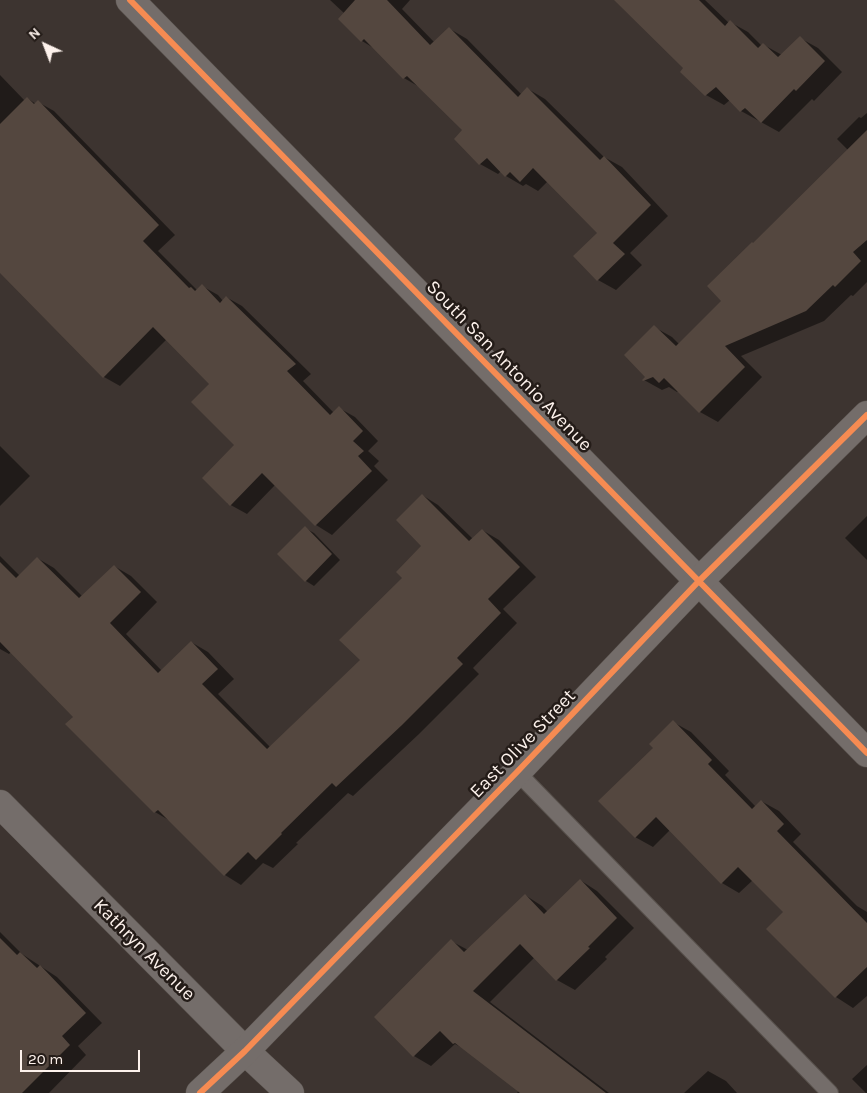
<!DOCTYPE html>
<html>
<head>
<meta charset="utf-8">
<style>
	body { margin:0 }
	#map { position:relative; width:867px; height:1093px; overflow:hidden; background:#3d3430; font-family:Karla,sans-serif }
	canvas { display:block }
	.north { position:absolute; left:20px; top:20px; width:50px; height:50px; -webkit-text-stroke:4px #241c18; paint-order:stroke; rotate:317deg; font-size:14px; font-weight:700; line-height:20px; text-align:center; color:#fdf2ec }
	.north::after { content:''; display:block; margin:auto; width:18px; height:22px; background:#fdf2ec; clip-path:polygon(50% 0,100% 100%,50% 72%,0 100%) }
	.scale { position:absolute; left:20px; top:1050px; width:120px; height:22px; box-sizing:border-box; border:2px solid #fdf2ec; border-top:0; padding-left:6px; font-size:15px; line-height:18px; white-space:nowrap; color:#fdf2ec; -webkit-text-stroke:4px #241c18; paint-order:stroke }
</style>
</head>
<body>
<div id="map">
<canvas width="867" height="1093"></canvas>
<div class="north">N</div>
<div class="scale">20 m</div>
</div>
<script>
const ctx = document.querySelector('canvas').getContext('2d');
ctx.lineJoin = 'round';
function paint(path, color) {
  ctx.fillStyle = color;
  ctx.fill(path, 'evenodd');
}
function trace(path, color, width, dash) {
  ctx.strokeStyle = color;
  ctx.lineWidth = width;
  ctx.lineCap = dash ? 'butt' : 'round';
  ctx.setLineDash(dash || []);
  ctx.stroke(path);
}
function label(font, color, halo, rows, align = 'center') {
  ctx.font = font + ' Karla,sans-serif';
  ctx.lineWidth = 5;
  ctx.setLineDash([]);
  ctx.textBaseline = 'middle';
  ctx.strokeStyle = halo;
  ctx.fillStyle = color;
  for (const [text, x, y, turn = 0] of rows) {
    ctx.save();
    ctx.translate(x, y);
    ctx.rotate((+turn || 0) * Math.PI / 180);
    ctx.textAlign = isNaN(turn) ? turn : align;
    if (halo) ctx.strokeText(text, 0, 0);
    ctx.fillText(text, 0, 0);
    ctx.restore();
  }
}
const shadow = new Path2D(`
	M 330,0 L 410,0 L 402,9 L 435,43 L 450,29 L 467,39 L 522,95 L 528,89 L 545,99 L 604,157 L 622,167 L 668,216 L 630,253 L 642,265 L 616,290 L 598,280 L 599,233 L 548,181 L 538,191 L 526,184 L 523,186 L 506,176 L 501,171 L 498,174 L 480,164 L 455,139 L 464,130 L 421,88 L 404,78 L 377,50 L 362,41 L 340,19 L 345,14 Z
	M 616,0 L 705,0 L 729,23 L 730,22 L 748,32 L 762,46 L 764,45 L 782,55 L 800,38 L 818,48 L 842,72 L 814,101 L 812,99 L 779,132 L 741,111 L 730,100 L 724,105 L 706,95 L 682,72 L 685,68 Z
	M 0,75 L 25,101 L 27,98 L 36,104 L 38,102 L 54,111 L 175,235 L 158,251 L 197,290 L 202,286 L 218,295 L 223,301 L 226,297 L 242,306 L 311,374 L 303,381 L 334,413 L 339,408 L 355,417 L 378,441 L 368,451 L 379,461 L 374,466 L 388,480 L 332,535 L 316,525 L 276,484 L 247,514 L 227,503 L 235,445 L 211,384 L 167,339 L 120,386 L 104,377 L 0,271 Z
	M 867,113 L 867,282 L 853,296 L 851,295 L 824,321 L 741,356 L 762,377 L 718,422 L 700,412 L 679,391 L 677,392 L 669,387 L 662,390 L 644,380 L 647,377 L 654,327 L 672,337 L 679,344 L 723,301 L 754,244 L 848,150 L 837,139 L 859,117 L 861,118 Z
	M 0,446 L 30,476 L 0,506 Z
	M 422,495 L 438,505 L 473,539 L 482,530 L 499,540 L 536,577 L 503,609 L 517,623 L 473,668 L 479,674 L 419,734 L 353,796 L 348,793 L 296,843 L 298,844 L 273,868 L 263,863 L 241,885 L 225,875 L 172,822 L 155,812 L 67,724 L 75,717 L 11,652 L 9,654 L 0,649 L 0,556 L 20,576 L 37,558 L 54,568 L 83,597 L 114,566 L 131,576 L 157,602 L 126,634 L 162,671 L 191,642 L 208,652 L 234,679 L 218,694 L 270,747 L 361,660 L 404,578 L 423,546 Z
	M 867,516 L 867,560 L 845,538 Z
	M 305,528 L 314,533 L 340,560 L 314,586 L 306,581 Z
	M 673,722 L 691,732 L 729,771 L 725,775 L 756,807 L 761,801 L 779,811 L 801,834 L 793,842 L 857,906 L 867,912 L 867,996 L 853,1008 L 836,997 L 768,929 L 784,912 L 753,880 L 739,893 L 722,883 L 670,830 L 653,847 L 635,837 L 654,748 Z
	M 580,880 L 597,891 L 634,928 L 605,957 L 607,959 L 575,990 L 557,980 L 535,957 L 490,1002 L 609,1093 L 517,1093 L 519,1090 L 468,1051 L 455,1044 L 431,1066 L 414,1056 L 451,941 L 468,950 L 525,895 L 542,906 L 548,912 Z
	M 0,932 L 22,954 L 57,977 L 102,1023 L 78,1046 L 86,1055 L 49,1093 L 0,1093 Z
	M 867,1065 L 867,1093 L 866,1093 L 852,1079 Z
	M 708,1071 L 726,1081 L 737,1093 L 684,1093 Z`);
const building = new Path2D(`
	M 355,0 L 387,0 L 430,45 L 449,27 L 518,97 L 527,87 L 600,160 L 604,156 L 651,205 L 613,243 L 625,254 L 597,281 L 573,256 L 597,233 L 533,168 L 520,182 L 510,172 L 505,177 L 487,158 L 479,165 L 454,139 L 462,130 L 407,76 L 403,79 L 364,39 L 361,42 L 338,19 Z
	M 614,0 L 699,0 L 725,26 L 730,20 L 758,48 L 763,43 L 778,57 L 800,36 L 825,61 L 796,91 L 794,89 L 761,123 L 745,108 L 740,112 L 716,87 L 705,96 L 680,72 L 683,68 Z
	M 27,97 L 34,104 L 38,100 L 159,225 L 143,241 L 189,288 L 191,287 L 195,291 L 202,284 L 220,303 L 226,296 L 296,364 L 287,371 L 330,415 L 339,406 L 363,431 L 353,441 L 364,451 L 358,456 L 372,471 L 315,526 L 262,473 L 230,506 L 202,478 L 234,445 L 191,402 L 209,384 L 153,327 L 103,378 L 0,273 L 0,124 Z
	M 867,130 L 867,240 L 853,252 L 861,261 L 835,287 L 833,285 L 806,311 L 725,346 L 745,367 L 699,413 L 664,378 L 659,383 L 653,377 L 643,381 L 642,380 L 645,377 L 624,355 L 654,325 L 676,346 L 721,301 L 707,286 L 752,242 L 753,243 Z
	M 422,494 L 469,541 L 482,529 L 520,567 L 488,599 L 501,613 L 457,658 L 463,664 L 402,725 L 336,787 L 332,783 L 281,833 L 282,834 L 256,860 L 248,852 L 224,876 L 158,810 L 154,813 L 65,724 L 73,717 L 0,642 L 0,562 L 16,578 L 37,557 L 79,598 L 114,565 L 141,592 L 110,623 L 158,673 L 191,641 L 218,669 L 202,684 L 267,749 L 360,660 L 339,640 L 402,578 L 396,572 L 421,546 L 396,520 Z
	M 305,526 L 332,554 L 305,582 L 277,554 Z
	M 673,720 L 712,760 L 708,764 L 752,809 L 761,800 L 784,824 L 777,831 L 867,923 L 867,967 L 835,998 L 766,929 L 783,912 L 738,867 L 721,884 L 656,817 L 635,838 L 598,801 L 653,748 L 649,744 Z
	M 580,879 L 617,918 L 588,947 L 590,948 L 556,981 L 520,944 L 473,991 L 606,1093 L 520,1093 L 455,1043 L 453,1044 L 440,1031 L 413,1057 L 374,1017 L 451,939 L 464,952 L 525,894 L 544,914 Z
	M 0,938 L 17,955 L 20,952 L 37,968 L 40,965 L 86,1013 L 62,1036 L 70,1045 L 22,1093 L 0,1093 Z`);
const service = new Path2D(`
	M 517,772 L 830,1093`);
const minor = new Path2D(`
	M 130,0 L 867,753
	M 0,804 L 245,1051 L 290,1093`);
const tertiary = new Path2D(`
	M 200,1093 L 245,1051 L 517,772 L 698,582 L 867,415`);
const cycleway = new Path2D(`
	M 130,0 L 867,753
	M 200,1093 L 245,1051 L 517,772 L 698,582 L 867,415`);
const streetNames = [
	["South San Antonio Avenue",509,366,46],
	["East Olive Street",523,744,-46],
	["Kathryn Avenue",144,950,45]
];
paint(shadow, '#0007');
paint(building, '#54473f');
trace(service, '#57504b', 18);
trace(minor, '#57504b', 29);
trace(tertiary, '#57504b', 29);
trace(service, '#746d6a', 16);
trace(minor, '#746d6a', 28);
trace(tertiary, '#746d6a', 28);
trace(cycleway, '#f68b52', 6);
label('19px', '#fdf2ec', '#241c18', streetNames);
</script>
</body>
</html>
